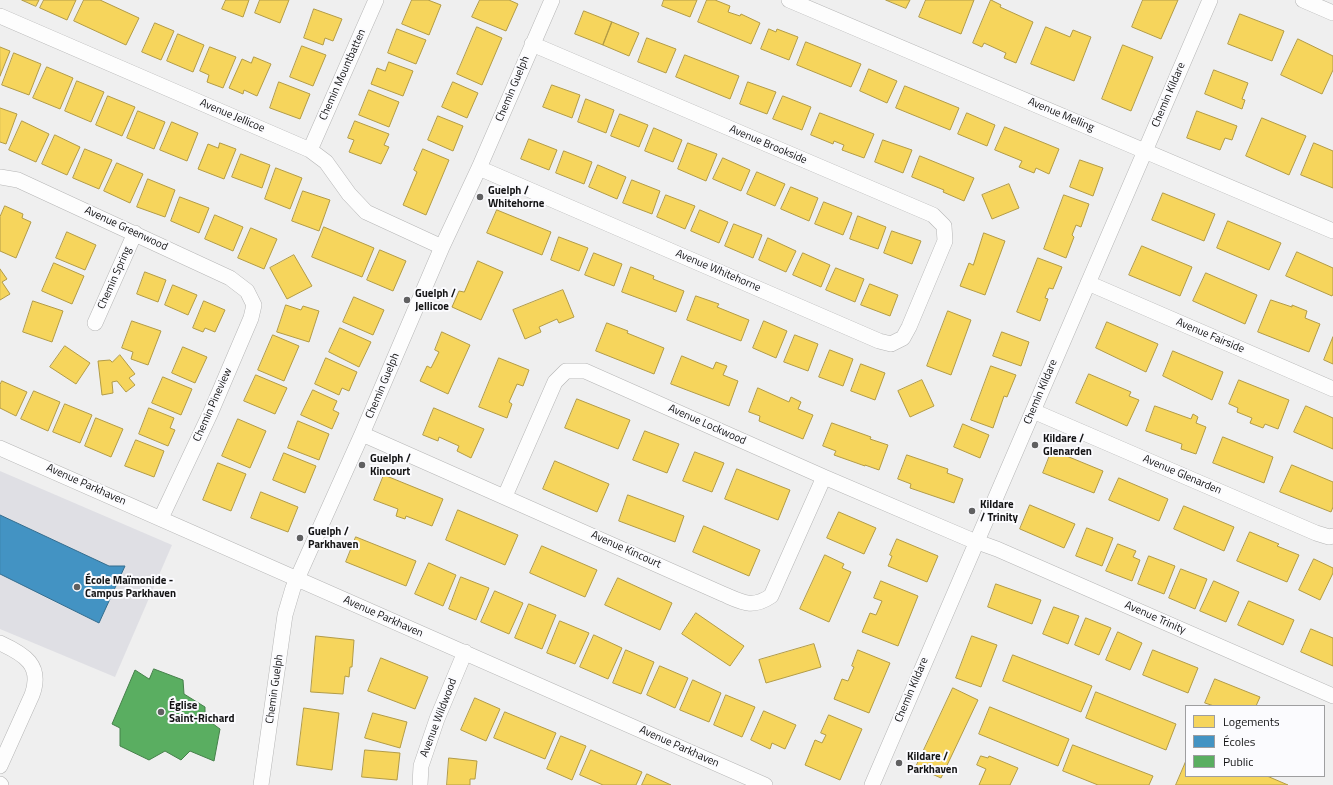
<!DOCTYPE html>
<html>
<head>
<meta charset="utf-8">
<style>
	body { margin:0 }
	#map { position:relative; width:1333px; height:785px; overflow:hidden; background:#efefef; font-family:"Titillium Web",sans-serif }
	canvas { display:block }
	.legend { position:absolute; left:1185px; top:705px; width:140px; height:72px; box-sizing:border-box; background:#fbfbfe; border:1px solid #9e9ea0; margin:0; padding:5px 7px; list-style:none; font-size:12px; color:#131314 }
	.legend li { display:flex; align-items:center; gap:8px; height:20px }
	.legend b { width:20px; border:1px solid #9e9ea0 }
</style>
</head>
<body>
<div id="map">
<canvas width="1333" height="785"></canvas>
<ul class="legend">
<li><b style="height:11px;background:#f6d55c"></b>Logements</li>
<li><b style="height:11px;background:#4393c3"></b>Écoles</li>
<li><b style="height:11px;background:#5aae61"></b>Public</li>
</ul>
</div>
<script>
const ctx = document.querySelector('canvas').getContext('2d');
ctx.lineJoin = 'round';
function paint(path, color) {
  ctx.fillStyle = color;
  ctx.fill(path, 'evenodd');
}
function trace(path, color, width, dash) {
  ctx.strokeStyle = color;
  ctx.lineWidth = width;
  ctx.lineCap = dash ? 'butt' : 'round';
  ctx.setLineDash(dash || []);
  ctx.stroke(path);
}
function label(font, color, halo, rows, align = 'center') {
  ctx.font = font + ' "Titillium Web",sans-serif';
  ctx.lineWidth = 4;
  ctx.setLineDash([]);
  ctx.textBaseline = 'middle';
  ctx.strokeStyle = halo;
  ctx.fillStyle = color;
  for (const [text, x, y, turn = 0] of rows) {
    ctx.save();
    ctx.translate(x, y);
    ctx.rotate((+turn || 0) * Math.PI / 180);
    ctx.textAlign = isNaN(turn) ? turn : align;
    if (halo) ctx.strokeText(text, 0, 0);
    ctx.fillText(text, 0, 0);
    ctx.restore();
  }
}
const built = new Path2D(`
	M 0,471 L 172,545 L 115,677 L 0,629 Z`);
const homes = new Path2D(`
	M 22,0 L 39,0 L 36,6 Z
	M 44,0 L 76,0 L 67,20 L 40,8 Z
	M 84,0 L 100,0 L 139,18 L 126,45 L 74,21 Z
	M 226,0 L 249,0 L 243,17 L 222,9 Z
	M 260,0 L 289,0 L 280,23 L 255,13 Z
	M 412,0 L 428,0 L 441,5 L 429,35 L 402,24 Z
	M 480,0 L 509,0 L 518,4 L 506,31 L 472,17 Z
	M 664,0 L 697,0 L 690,17 L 662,6 Z
	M 707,0 L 715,0 L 730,6 L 728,12 L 740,16 L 741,14 L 760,23 L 751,44 L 698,22 Z
	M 886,0 L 910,0 L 906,8 Z
	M 926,0 L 974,0 L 961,34 L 919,17 Z
	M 991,0 L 1001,5 L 1000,7 L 1033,22 L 1016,63 L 1004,58 L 1006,53 L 984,43 L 982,47 L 973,43 Z
	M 1143,0 L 1178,0 L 1161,39 L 1132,27 Z
	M 314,9 L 342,19 L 333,41 L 325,38 L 323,45 L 304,38 Z
	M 584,11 L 612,22 L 603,45 L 575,34 Z
	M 1240,14 L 1284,31 L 1272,61 L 1228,44 Z
	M 612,22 L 639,33 L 629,56 L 603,45 Z
	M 155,23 L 174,31 L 161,60 L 142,52 Z
	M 477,27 L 502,38 L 482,85 L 457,74 Z
	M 1046,27 L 1070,37 L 1073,30 L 1091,37 L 1074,81 L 1031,64 Z
	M 397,29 L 426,40 L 416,64 L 388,53 Z
	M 769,29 L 776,32 L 777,29 L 798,37 L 789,60 L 761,49 Z
	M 178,34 L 204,45 L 193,72 L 167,61 Z
	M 647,38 L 676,49 L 666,73 L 638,62 Z
	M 1298,39 L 1333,56 L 1333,70 L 1322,94 L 1281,75 Z
	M 806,42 L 861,64 L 851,87 L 797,65 Z
	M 1123,45 L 1153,57 L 1131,111 L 1102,99 Z
	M 302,46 L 326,55 L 313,86 L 290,77 Z
	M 0,47 L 10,51 L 0,76 Z
	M 210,47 L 236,57 L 223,88 L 207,82 L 209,75 L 200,71 Z
	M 14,53 L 41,64 L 29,95 L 2,85 Z
	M 685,55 L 739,76 L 730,99 L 676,77 Z
	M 254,57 L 271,64 L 257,96 L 244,90 L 243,94 L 229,88 L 242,59 L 251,63 Z
	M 389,62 L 413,71 L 403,96 L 371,84 L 377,68 L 385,71 Z
	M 47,67 L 73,78 L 60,109 L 33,98 Z
	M 869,69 L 897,81 L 887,103 L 860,91 Z
	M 1214,70 L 1248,83 L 1242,99 L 1245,100 L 1242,109 L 1205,94 Z
	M 77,81 L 104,92 L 91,122 L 65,111 Z
	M 279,82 L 310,94 L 300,119 L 270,108 Z
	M 453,82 L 478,93 L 467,118 L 442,107 Z
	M 748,82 L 776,92 L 767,114 L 740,104 Z
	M 552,85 L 580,95 L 572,118 L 543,107 Z
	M 905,86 L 959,108 L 950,130 L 896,108 Z
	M 369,90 L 399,102 L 389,127 L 359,115 Z
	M 108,96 L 135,107 L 122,136 L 96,125 Z
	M 783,96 L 811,107 L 802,130 L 773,119 Z
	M 586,99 L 614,110 L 606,133 L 578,122 Z
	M 0,108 L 17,114 L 6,144 L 0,142 Z
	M 138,111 L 165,122 L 154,149 L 127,138 Z
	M 1197,111 L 1237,126 L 1232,140 L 1225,138 L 1220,150 L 1187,138 Z
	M 820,113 L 874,134 L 864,158 L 842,150 L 844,145 L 834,141 L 833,144 L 811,135 Z
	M 967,113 L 995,125 L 987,146 L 958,134 Z
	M 620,114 L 648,125 L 639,147 L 611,136 Z
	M 438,116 L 463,126 L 453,151 L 428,140 Z
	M 1262,118 L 1306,136 L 1289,175 L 1246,156 Z
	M 22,121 L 49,134 L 36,162 L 9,150 Z
	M 355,121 L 389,134 L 384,145 L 389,147 L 381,164 L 349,152 L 354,140 L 348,138 Z
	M 172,122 L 198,133 L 187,161 L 160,150 Z
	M 1005,127 L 1059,149 L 1049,174 L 1036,168 L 1034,173 L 1019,167 L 1022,161 L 995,150 Z
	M 654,128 L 682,140 L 673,162 L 645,151 Z
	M 55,135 L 80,147 L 67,175 L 42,164 Z
	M 529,139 L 557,150 L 549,170 L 521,159 Z
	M 883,140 L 912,150 L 903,173 L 875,162 Z
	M 220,143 L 236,149 L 224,179 L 198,169 L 208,144 L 218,148 Z
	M 688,143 L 717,154 L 706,181 L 678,169 Z
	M 1314,143 L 1333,151 L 1333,188 L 1301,175 Z
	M 85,149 L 112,160 L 99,189 L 73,178 Z
	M 423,149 L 449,160 L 426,215 L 403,205 L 417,172 L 414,170 Z
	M 564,151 L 592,162 L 584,184 L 556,173 Z
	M 241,154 L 270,165 L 262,188 L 232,177 Z
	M 920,156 L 974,178 L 964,201 L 943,192 L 944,190 L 912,177 Z
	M 723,158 L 750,170 L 741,191 L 713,179 Z
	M 1080,160 L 1103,168 L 1093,196 L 1070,187 Z
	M 117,163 L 143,174 L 130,203 L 104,191 Z
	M 598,165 L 626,177 L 617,199 L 589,187 Z
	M 276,168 L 302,178 L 290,209 L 265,199 Z
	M 757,172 L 785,184 L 775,206 L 747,194 Z
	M 148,179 L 175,190 L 165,217 L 137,207 Z
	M 632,180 L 660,191 L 652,214 L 623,203 Z
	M 1009,184 L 1019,208 L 992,219 L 982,195 Z
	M 791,187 L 818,198 L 809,221 L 781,209 Z
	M 303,191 L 330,200 L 319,231 L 292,221 Z
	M 1163,193 L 1215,214 L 1204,241 L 1152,220 Z
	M 666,195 L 695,206 L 685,229 L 657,217 Z
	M 1064,195 L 1089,204 L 1081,227 L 1076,225 L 1072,235 L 1074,237 L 1066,258 L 1044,249 Z
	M 180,197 L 209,208 L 199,233 L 171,221 Z
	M 824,202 L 852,213 L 843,235 L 815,224 Z
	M 5,206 L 23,214 L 22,218 L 31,222 L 16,258 L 0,251 L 0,217 Z
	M 497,210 L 551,232 L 542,255 L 487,233 Z
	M 700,210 L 728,222 L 719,243 L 691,231 Z
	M 215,215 L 243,227 L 233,251 L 205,239 Z
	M 858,216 L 886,227 L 878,249 L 850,239 Z
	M 1228,221 L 1281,243 L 1269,270 L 1217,248 Z
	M 734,224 L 762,235 L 753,258 L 725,246 Z
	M 324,227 L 374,248 L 362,277 L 312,257 Z
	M 251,228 L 277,239 L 264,269 L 238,258 Z
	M 892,231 L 921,241 L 912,264 L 884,253 Z
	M 67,232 L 96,245 L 85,270 L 56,258 Z
	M 984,233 L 1005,241 L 985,295 L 960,286 L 969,263 L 973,265 Z
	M 559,237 L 588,248 L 579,271 L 551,260 Z
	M 768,238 L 796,251 L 786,272 L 759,260 Z
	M 1142,246 L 1192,267 L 1180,296 L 1129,275 Z
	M 380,250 L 406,261 L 393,291 L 367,280 Z
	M 1297,252 L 1333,268 L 1333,294 L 1332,296 L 1286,276 Z
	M 594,253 L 622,264 L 614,286 L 585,275 Z
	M 803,253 L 830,265 L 821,287 L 793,275 Z
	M 294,255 L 312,286 L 287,299 L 270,268 Z
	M 1038,258 L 1062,267 L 1053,289 L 1049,288 L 1045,298 L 1048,299 L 1040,321 L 1017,312 Z
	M 478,261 L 503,272 L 481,320 L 452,307 L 459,291 L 464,292 Z
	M 54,263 L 84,276 L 72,304 L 42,291 Z
	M 631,267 L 654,276 L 653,279 L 684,291 L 676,312 L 622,292 Z
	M 836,268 L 864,279 L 855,302 L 826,290 Z
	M 0,269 L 7,279 L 2,282 L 10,294 L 0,300 Z
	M 145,272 L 166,280 L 158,302 L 137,294 Z
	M 1206,273 L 1257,295 L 1245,324 L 1193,301 Z
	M 870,284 L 898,295 L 890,316 L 861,305 Z
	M 173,285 L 197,295 L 188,315 L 165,305 Z
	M 563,290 L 574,317 L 559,323 L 557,319 L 539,327 L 541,332 L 525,339 L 513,310 Z
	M 696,296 L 719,304 L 717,307 L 749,320 L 741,341 L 687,320 Z
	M 354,297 L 384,310 L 373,335 L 343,322 Z
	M 1271,300 L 1292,307 L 1292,305 L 1307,311 L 1305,318 L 1320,324 L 1309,352 L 1258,332 Z
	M 33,301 L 63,311 L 52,342 L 23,332 Z
	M 204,301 L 225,310 L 215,332 L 205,328 L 203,332 L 193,328 Z
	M 286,305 L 301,310 L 303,306 L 319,311 L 309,342 L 277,332 Z
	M 948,311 L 971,320 L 951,375 L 927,366 Z
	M 132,321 L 161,331 L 148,365 L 131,359 L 133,352 L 122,348 Z
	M 764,321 L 787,331 L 776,358 L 753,348 Z
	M 1107,322 L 1158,344 L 1146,372 L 1096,348 Z
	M 607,323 L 628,331 L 627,333 L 664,348 L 654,374 L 596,351 Z
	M 340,328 L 371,342 L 359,367 L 329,352 Z
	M 442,332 L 470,345 L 448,394 L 420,381 L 427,366 L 431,368 L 439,352 L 435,350 Z
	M 1002,332 L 1029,342 L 1021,366 L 993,356 Z
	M 273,335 L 299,346 L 284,381 L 258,370 Z
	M 795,335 L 818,344 L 808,371 L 784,362 Z
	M 1333,337 L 1333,364 L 1324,360 Z
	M 65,346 L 90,363 L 76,384 L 50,367 Z
	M 183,347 L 207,357 L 195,383 L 172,373 Z
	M 830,350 L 853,359 L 843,386 L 819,377 Z
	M 1173,351 L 1223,372 L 1212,400 L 1163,376 Z
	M 120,355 L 135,374 L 129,378 L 135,385 L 126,392 L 117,381 L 112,382 L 113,393 L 102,395 L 98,361 L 110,360 L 112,362 Z
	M 682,356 L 713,369 L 716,362 L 727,366 L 723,375 L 738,381 L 729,406 L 671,384 Z
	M 326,358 L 357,372 L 349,391 L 342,388 L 339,395 L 315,384 Z
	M 499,358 L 529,370 L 523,386 L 517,384 L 509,402 L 512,404 L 507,418 L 479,407 Z
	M 861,364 L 885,373 L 875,400 L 851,391 Z
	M 991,366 L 1016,375 L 1007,397 L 1004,396 L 993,428 L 971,420 Z
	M 1089,374 L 1131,392 L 1129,396 L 1139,400 L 1127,426 L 1076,403 Z
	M 256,375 L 287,388 L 275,414 L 244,401 Z
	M 163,377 L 192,389 L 181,415 L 152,403 Z
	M 922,380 L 934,406 L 910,417 L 898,391 Z
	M 1239,380 L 1289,400 L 1278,429 L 1265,424 L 1263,428 L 1250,423 L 1252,418 L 1237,412 L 1238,408 L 1229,404 Z
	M 2,381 L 27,392 L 16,416 L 0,408 L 0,385 Z
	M 758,388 L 789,402 L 791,397 L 801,402 L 798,409 L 813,415 L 803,439 L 759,421 L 760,416 L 749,412 Z
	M 313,390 L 337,401 L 333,410 L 339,413 L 332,429 L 301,415 Z
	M 34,391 L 60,402 L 48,431 L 21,419 Z
	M 577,399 L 630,420 L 618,449 L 565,428 Z
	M 65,404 L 92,415 L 80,443 L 53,432 Z
	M 1155,406 L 1191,419 L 1193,414 L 1198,417 L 1196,423 L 1206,427 L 1196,454 L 1181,449 L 1182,444 L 1146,431 Z
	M 1306,406 L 1333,418 L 1333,449 L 1294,432 Z
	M 149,408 L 174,418 L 170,428 L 175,430 L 168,446 L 139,434 Z
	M 434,408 L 484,429 L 471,458 L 457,451 L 459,446 L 439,437 L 438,441 L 423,435 Z
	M 96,418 L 123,429 L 111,457 L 85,446 Z
	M 238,419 L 266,431 L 250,468 L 222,456 Z
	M 298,421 L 329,434 L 319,460 L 288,448 Z
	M 832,423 L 871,437 L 870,439 L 888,445 L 879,470 L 865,465 L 865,466 L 834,455 L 836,451 L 823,446 Z
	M 963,424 L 989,435 L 980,458 L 954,447 Z
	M 645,431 L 679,444 L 667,473 L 633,460 Z
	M 1223,437 L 1273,457 L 1264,483 L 1213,463 Z
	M 136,440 L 164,451 L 154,477 L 125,466 Z
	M 1052,450 L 1103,471 L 1094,493 L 1043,473 Z
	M 695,452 L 724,463 L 712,492 L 683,481 Z
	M 284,453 L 316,466 L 305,493 L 273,480 Z
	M 907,455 L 948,469 L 947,473 L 963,479 L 954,503 L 910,488 L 911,484 L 898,479 Z
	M 555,461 L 609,484 L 597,512 L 543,489 Z
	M 218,463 L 246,474 L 231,511 L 203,500 Z
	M 1292,465 L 1333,482 L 1333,507 L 1331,512 L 1280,492 Z
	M 737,469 L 790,490 L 778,520 L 725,499 Z
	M 384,475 L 443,499 L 432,526 L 406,516 L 405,519 L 396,516 L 398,509 L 374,500 Z
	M 1119,478 L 1168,499 L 1159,521 L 1109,500 Z
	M 261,492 L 298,507 L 288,532 L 251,518 Z
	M 628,495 L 684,516 L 675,542 L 619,521 Z
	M 1030,505 L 1075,524 L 1064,548 L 1020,529 Z
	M 1184,506 L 1234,527 L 1224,551 L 1174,529 Z
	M 458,510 L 518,535 L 505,565 L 446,540 Z
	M 839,512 L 876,528 L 864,554 L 827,538 Z
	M 704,526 L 760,550 L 749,576 L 693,552 Z
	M 1087,528 L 1113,538 L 1102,566 L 1076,556 Z
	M 1250,532 L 1279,544 L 1277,546 L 1299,555 L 1287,582 L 1237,561 Z
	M 356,537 L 416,561 L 406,586 L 346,562 Z
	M 897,539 L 938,556 L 927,582 L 888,566 L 892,556 L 890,555 Z
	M 1118,544 L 1136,551 L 1133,557 L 1140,560 L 1132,581 L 1106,571 Z
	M 542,546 L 597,570 L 585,597 L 530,573 Z
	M 825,555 L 844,564 L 842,568 L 851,572 L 829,622 L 800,609 Z
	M 1149,556 L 1175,566 L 1164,594 L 1138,584 Z
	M 1314,559 L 1333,568 L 1333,573 L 1320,600 L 1299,590 Z
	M 429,563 L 456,575 L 443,606 L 415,594 Z
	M 1181,569 L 1207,579 L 1195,609 L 1169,598 Z
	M 461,577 L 489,588 L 476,620 L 449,609 Z
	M 618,578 L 672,603 L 660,630 L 605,605 Z
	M 881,581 L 918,596 L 898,646 L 862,632 L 870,613 L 876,615 L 882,601 L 874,598 Z
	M 1214,581 L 1239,592 L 1226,622 L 1200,611 Z
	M 996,584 L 1041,600 L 1032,624 L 988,607 Z
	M 495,591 L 523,603 L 509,634 L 481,622 Z
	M 1249,601 L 1294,620 L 1283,645 L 1238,625 Z
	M 529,604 L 556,615 L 542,649 L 515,638 Z
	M 1054,607 L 1079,616 L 1068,644 L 1043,634 Z
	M 696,613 L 744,646 L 730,666 L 682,634 Z
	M 1086,618 L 1111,628 L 1099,655 L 1075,645 Z
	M 560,621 L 589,633 L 575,664 L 547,653 Z
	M 1311,629 L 1333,638 L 1333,666 L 1301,652 Z
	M 1118,632 L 1142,643 L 1130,670 L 1106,660 Z
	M 594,635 L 622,648 L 608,679 L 580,667 Z
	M 316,636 L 354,640 L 352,667 L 350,667 L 349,677 L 345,676 L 343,694 L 311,692 Z
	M 972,636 L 997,645 L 981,687 L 956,678 Z
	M 814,644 L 821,667 L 766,683 L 759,660 Z
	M 626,650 L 654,662 L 641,694 L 613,683 Z
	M 858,650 L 890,663 L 869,713 L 834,699 L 842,679 L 848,681 L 854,667 L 852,666 Z
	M 1153,650 L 1198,668 L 1188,693 L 1143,675 Z
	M 1013,655 L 1092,686 L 1081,712 L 1003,681 Z
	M 381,658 L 428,677 L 415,709 L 368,691 Z
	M 660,666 L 688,678 L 675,708 L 647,695 Z
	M 1215,679 L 1260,697 L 1256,706 L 1214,706 L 1205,703 Z
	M 693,680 L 721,693 L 709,722 L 680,710 Z
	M 953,688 L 978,700 L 941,778 L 916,767 Z
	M 1096,692 L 1176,724 L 1166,750 L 1086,718 Z
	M 726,695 L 755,707 L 742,737 L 714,725 Z
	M 475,698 L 500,709 L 486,741 L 461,730 Z
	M 990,707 L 1069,739 L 1058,766 L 979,734 Z
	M 304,708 L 339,713 L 332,770 L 297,765 Z
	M 764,711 L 796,725 L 785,749 L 772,743 L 770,749 L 751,740 Z
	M 505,712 L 556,733 L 545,759 L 494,738 Z
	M 373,713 L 407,722 L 400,748 L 365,738 Z
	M 829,715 L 862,729 L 840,780 L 805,765 L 815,740 L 822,743 L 826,735 L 821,733 Z
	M 561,736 L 586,746 L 572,780 L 547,769 Z
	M 1073,745 L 1153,776 L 1149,785 L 1098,785 L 1063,771 Z
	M 365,750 L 400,753 L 397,780 L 362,777 Z
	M 591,750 L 642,772 L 636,785 L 603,785 L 580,775 Z
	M 981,756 L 988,758 L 989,756 L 1018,768 L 1010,785 L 979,785 L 986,769 L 977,765 Z
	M 449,758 L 477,761 L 475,779 L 470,779 L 470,785 L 447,785 Z
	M 1186,761 L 1186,776 L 1267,776 L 1288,785 L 1176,785 Z
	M 647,774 L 671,785 L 642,785 Z`);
const schools = new Path2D(`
	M 0,515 L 109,566 L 125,566 L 99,623 L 0,574 Z`);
const public = new Path2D(`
	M 154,669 L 183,680 L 184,694 L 205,707 L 205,718 L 220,729 L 214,761 L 190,751 L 181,760 L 165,751 L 149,760 L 120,746 L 120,728 L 112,724 L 135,670 L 149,679 Z`);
const minor = new Path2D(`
	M 789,0 L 1333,231
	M 1303,0 L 1333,13
	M 0,16 L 310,150 L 326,162 L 349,194 L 366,212 L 442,247
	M 310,150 L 376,0
	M 479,168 L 879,341 L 891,344 L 903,338 L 909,327 L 945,241 L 944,226 L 933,215 L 532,44
	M 0,177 L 18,180 L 230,278 L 247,291 L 254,305 L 251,318 L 210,414 L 161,518
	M 1088,283 L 1333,389
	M 95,323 L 135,233
	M 1033,411 L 1316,533 L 1329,537 L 1333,536
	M 362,434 L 723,594 C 742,602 752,609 771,596 L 824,477
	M 0,448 L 765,785
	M 505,496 L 555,382 L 566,371 L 585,371 L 824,477 L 969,539 L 997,549 L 1333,696
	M 0,643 C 24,654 43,665 32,695 L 0,766
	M 0,784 L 1,785
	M 261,785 L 285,615 L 293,588 L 362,434 L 442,247 L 479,168 L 552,0
	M 420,785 L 421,766 L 437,719 L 465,652
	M 872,785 L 1210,0`);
const markers = [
	[480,197,4,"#606061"],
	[407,300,4,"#606061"],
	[1035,445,4,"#606061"],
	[362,465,4,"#606061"],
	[972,511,4,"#606061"],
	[300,538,4,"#606061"],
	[77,587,4,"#606061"],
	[161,712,4,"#606061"],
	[899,763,4,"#606061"]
];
const streetNames = [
	["Chemin Mountbatten",343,75,-66],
	["Chemin Guelph",513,89,-67],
	["Chemin Kildare",1169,95,-67],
	["Avenue Melling",1061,115,23],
	["Avenue Jellicoe",232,116,23],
	["Avenue Brookside",768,145,23],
	["Avenue Greenwood",126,229,25],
	["Avenue Whitehorne",718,271,23],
	["Chemin Spring",115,278,-66],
	["Avenue Fairside",1210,336,23],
	["Chemin Guelph",383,386,-67],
	["Chemin Kildare",1041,392,-67],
	["Chemin Pineview",213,405,-66],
	["Avenue Lockwood",707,425,24],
	["Avenue Glenarden",1182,475,23],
	["Avenue Parkhaven",86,485,24],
	["Avenue Kincourt",626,550,24],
	["Avenue Parkhaven",383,617,24],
	["Avenue Trinity",1155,618,24],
	["Chemin Guelph",275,689,-82],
	["Chemin Kildare",912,690,-67],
	["Avenue Wildwood",439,718,-69],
	["Avenue Parkhaven",679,747,24]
];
const poiNames = [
	["Guelph /",488,191],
	["Whitehorne",488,204],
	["Guelph /",415,294],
	["Jellicoe",415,307],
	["Kildare /",1043,439],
	["Glenarden",1043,452],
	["Guelph /",370,459],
	["Kincourt",370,472],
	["Kildare",980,505],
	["/ Trinity",980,518],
	["Guelph /",308,532],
	["Parkhaven",308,545],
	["École Maïmonide -",85,581],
	["Campus Parkhaven",85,594],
	["Église",169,706],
	["Saint-Richard",169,719],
	["Kildare /",907,757],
	["Parkhaven",907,770]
];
paint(built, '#dfdfe4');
paint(homes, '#f6d55c');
trace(homes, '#b29b46', 1);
paint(schools, '#4393c3');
trace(schools, '#356d8e', 1);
paint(public, '#5aae61');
trace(public, '#45804a', 1);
trace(minor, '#b5b5b5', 16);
trace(minor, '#fdfdfd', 15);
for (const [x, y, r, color] of markers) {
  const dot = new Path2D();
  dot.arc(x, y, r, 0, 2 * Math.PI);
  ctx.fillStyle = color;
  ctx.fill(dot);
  trace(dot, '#fbfbfe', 1.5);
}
label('11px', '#131314', '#fbfbfe', streetNames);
label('bold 11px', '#131314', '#fbfbfe', poiNames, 'left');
</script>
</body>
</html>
